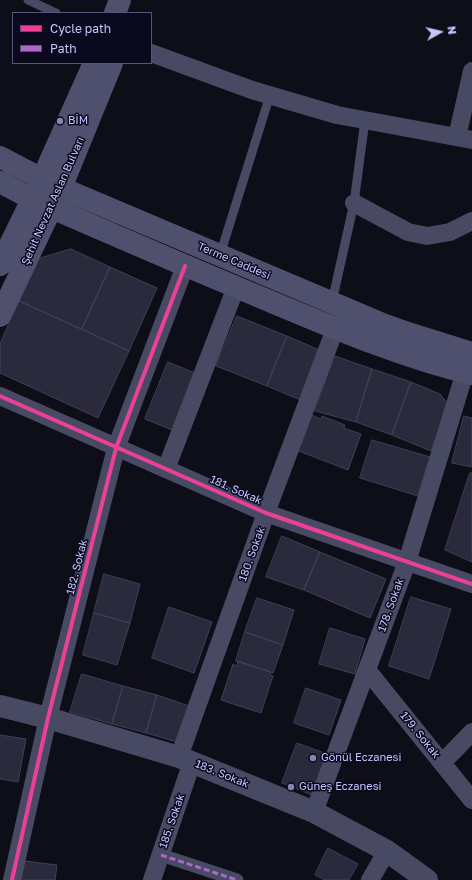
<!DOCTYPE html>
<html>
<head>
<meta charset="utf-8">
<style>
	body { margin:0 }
	#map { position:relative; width:472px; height:880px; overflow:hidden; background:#0e0e18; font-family:"Golos Text",sans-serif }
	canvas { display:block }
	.legend { position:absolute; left:12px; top:12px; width:140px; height:52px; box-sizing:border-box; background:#0b091d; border:1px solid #565577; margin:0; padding:5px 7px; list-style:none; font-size:12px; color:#c6c6ff }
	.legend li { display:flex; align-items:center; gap:8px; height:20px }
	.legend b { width:20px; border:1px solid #565577 }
	.north { position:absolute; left:420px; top:12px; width:40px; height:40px; -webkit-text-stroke:3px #0b091d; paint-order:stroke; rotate:82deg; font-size:11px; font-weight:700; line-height:16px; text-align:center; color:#c6c6ff }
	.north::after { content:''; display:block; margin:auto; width:14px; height:18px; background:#c6c6ff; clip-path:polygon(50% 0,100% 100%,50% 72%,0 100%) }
</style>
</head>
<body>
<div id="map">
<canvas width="472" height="880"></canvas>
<ul class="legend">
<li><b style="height:5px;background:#ea4096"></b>Cycle path</li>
<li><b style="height:5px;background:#ac68c9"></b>Path</li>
</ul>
<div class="north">N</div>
</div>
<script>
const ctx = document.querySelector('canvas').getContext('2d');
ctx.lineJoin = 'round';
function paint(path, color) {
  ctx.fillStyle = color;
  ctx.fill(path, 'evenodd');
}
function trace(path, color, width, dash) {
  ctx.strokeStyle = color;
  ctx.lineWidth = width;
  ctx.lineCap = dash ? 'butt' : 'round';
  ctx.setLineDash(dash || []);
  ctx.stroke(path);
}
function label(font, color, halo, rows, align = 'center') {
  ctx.font = font + ' "Golos Text",sans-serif';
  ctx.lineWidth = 3;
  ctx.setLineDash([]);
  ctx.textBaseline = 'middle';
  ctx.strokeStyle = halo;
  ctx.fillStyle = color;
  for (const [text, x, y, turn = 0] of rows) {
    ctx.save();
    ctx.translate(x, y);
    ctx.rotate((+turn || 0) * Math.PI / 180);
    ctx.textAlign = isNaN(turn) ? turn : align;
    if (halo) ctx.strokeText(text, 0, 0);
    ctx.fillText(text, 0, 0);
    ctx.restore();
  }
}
const building = new Path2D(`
	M 71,249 L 110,267 L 82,329 L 19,301 L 38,259 Z
	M 110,267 L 157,288 L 129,351 L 82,329 Z
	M 19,301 L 129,351 L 98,418 L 0,373 L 0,344 Z
	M 237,316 L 287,336 L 267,386 L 216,366 Z
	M 287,336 L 324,352 L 305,402 L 267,386 Z
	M 335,356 L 372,369 L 356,422 L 315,411 Z
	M 168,362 L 200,375 L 177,432 L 145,419 Z
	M 372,369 L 411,382 L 392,435 L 356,422 Z
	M 411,382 L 440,394 L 448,404 L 431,451 L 392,435 Z
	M 309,414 L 321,419 L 322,416 L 345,425 L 344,428 L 361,434 L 348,470 L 296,450 Z
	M 464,416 L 472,418 L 472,467 L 452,463 Z
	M 372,440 L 430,457 L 418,496 L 360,478 Z
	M 470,473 L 472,473 L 472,562 L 445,550 Z
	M 282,536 L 320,552 L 304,590 L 266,577 Z
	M 320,552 L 386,579 L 370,618 L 304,590 Z
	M 104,574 L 140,584 L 130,623 L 94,613 Z
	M 411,597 L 451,609 L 429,679 L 389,666 Z
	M 257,598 L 294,610 L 283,645 L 245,632 Z
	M 169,607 L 212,622 L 194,673 L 152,658 Z
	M 94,613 L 130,623 L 117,665 L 83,655 Z
	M 330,628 L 365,639 L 355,674 L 319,664 Z
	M 245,632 L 283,645 L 273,673 L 236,661 Z
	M 238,661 L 271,672 L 270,675 L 273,676 L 261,713 L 221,700 L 233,664 L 237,666 Z
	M 82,674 L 123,686 L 112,724 L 70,712 Z
	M 123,686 L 157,695 L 146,733 L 112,724 Z
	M 306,688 L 341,700 L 329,735 L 294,723 Z
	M 157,695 L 189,706 L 177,742 L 146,733 Z
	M 0,735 L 26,739 L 18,782 L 0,779 Z
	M 297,743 L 327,754 L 312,795 L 282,783 Z
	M 328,848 L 358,864 L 349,880 L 325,880 L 315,875 Z
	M 25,861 L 57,865 L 55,880 L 22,880 Z`);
const service = new Path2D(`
	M 28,0 L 56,13
	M 220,255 L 270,95
	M 332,302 L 354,203 L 365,120`);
const pedestrian = new Path2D(`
	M 161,855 L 237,880`);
const minor = new Path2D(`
	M 151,53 L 252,90 L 337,115 L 472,140
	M 457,137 L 472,71
	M 354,203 L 408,232 L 427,236 L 450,232 L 472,221
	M 0,396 L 266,513 L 472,584
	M 166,469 L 236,287
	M 367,670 L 472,800
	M 179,757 L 266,513 L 335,329
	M 442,763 L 472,732
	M 314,812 L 407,562 L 465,372
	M 12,880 L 48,718 L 116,448 L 185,266
	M 152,880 L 192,762
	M 370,880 L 387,851`);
const tertiary = new Path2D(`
	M 0,706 L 48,718 L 179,757 L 314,812 L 387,851 L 427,880`);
const secondary = new Path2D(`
	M 115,13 L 120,0
	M 0,157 L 42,179 L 61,188 L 380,323 L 408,333 L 472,353
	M 0,182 L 32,199 L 52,208 C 123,239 195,270 267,300 C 334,328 401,357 472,374
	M 0,265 L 42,179 L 94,63
	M 0,316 L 61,188 L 112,63`);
const quiet = new Path2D(`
	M 161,855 L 237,880`);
const cycleway = new Path2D(`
	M 0,396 L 266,513 L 472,584
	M 12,880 L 48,718 L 116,448 L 185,266`);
const markers = [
	[60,121,4,"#8686ae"],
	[313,758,4,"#8686ae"],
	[291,787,4,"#8686ae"]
];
const poiNames = [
	["BİM",68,121],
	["Gönül Eczanesi",321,758],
	["Güneş Eczanesi",299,787]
];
const streetNames = [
	["Şehit Nevzat Aslan Bulvarı",53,201,-66],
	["Terme Caddesi",234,261,23],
	["181. Sokak",236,490,24],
	["180. Sokak",252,554,-70],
	["182. Sokak",77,567,-76],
	["178. Sokak",391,605,-70],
	["179. Sokak",420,735,51],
	["183. Sokak",222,774,22],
	["185. Sokak",172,821,-71]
];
paint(building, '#2b2a3c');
trace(building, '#403f58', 1);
trace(service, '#484a63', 9);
trace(pedestrian, '#484a63', 13);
trace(minor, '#484a63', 18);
trace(tertiary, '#484a63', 22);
trace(secondary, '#4f506d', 22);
trace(quiet, '#ac68c9', 3, [6, 3]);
trace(cycleway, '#ea4096', 4);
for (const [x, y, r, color] of markers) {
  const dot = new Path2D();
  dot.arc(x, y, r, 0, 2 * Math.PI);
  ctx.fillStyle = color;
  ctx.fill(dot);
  trace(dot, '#0b091d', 1.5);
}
label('11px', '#c6c6ff', '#0b091d', poiNames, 'left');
label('11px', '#c6c6ff', '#0b091d', streetNames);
</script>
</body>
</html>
